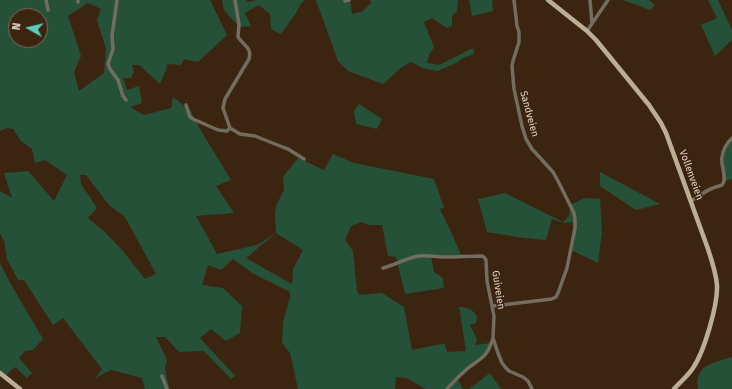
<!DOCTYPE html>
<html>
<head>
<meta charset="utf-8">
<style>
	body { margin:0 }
	#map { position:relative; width:732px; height:389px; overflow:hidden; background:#3c2510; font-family:"Fira Sans",sans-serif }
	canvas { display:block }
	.north { position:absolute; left:8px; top:8px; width:40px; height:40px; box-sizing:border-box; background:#3c2510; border:1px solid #7f6b59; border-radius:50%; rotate:278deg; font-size:11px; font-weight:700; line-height:16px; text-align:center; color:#e3d3c7 }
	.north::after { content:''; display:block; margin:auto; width:14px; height:18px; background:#5acebd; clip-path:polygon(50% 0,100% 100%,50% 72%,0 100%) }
</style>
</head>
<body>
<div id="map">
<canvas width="732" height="389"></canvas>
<div class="north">N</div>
</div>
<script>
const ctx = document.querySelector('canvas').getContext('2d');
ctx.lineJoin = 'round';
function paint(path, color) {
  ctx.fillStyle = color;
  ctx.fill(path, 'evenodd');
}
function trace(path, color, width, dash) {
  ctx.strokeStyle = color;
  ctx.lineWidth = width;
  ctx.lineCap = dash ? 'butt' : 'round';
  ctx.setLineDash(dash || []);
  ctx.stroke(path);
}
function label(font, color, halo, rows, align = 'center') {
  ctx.font = font + ' "Fira Sans",sans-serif';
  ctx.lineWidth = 3;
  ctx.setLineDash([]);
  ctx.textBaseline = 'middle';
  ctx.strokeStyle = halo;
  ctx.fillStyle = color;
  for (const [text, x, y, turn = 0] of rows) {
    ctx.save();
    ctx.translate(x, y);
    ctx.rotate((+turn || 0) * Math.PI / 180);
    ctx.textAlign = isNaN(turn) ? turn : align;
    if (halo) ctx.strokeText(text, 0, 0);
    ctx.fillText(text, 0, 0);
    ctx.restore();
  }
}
const green = new Path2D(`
	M 0,0 L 210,0 L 227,35 L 198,62 L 184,59 L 181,65 L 167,64 L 166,70 L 160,84 L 139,65 L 132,65 L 134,72 L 131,78 L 123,78 L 127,90 L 139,86 L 142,103 L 130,107 L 144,115 L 171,108 L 173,97 L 190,110 L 200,129 L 231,180 L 216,186 L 234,213 L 196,216 L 217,254 L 257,245 L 276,233 L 275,217 L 276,206 L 284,190 L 283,177 L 298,158 L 324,170 L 333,154 L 354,163 L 434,179 L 444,208 L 440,209 L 452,234 L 461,255 L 431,257 L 434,272 L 443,278 L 444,288 L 405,294 L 396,257 L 388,256 L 382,225 L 369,225 L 362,222 L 351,226 L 345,240 L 353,251 L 357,290 L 359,295 L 382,293 L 404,307 L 412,350 L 436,345 L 445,344 L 447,352 L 466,351 L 459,307 C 468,307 472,309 477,316 L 476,323 L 470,325 L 477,339 L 475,345 L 491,343 L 483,358 L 464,372 L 447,389 L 425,389 L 416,383 L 406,378 L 396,377 L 395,389 L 298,389 L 290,353 L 282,343 L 283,322 L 290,297 L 290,292 L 252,273 L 233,259 L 221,270 L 208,265 L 202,285 L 223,288 L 242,306 L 240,333 L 226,341 L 211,329 L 200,338 L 235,376 L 231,379 L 204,351 L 179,352 L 165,337 L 156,337 L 167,360 L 165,368 L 169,389 L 145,389 L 142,378 L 111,370 L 95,378 L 102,369 L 63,318 L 53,325 L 24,280 L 18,280 L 7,259 L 4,241 L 0,233 L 0,191 L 12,198 L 4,173 L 28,171 L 54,201 L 67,175 L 45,160 L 35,163 L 32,149 L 21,141 L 13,129 L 7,128 L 0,131 ZM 88,3 L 101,9 L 97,20 L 106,49 L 104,73 L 79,91 L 74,72 L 81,56 L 68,16 ZM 16,16 L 40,16 L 40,40 L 16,40 ZM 80,175 L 86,175 L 109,205 L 125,217 L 156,274 L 145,279 L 123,251 L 105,232 L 88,218 L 97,208 L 81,184 ZM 276,233 L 303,250 L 293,269 L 292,284 L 246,258 Z
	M 222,0 L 246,0 L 247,2 L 257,0 L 305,0 L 301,3 L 296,13 L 281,34 L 271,29 L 270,14 L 259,5 L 245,13 L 251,26 L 239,27 L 224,10 Z
	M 316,0 L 350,0 L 352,14 L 363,11 L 371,3 L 370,0 L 458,0 L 457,11 L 452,16 L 452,26 L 447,28 L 432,18 L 424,22 L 434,47 L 429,55 L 427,63 L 439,65 L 473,48 L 474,54 L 463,58 L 458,62 L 438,71 L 422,68 L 411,62 L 402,67 L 383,84 L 348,71 L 338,61 Z
	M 469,0 L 492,0 L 493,11 L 472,16 Z
	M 623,0 L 649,0 L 655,5 L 650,10 Z
	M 708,0 L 718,0 L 732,30 L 732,40 L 715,56 L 701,25 L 717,18 Z
	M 359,104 L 382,119 L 377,129 L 356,124 L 354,111 Z
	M 732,140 L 732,179 L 725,181 C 723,165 720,153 732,140 Z
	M 600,172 L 660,204 L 636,210 L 600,186 Z
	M 505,193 L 563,222 L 569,216 L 570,205 L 585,198 L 600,199 L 602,232 L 598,263 L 571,250 L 575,222 L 564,223 L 552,219 L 546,240 L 524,238 L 487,232 L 478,199 Z
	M 0,263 L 8,279 L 43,339 L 33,350 L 25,351 L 19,358 L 32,373 L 27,378 L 15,367 L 6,375 L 0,370 Z
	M 732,357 L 732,389 L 698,389 C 694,364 714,363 732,357 Z
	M 490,373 L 501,389 L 469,389 Z
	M 458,379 L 463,389 L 449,389 Z`);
const minor = new Path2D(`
	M 46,0 L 48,10
	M 78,0 L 78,2
	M 117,0 L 112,36 L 113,49 L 108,64 L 110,69 L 118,80 L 123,96 L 126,100
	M 235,0 L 239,24 L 238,37 C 244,46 252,47 249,59 L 225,99 L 223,108 L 230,128 L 240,134 L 255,136 L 280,146 L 288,149 L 304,159
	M 590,0 L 592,23
	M 345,1 L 349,0
	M 587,31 L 608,0
	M 186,105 L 190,117 L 193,119 L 218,130 L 227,131 L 230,128
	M 691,201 C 698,197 705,191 713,188 C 715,187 720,186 722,185 C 728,179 720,164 722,157 C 723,149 727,143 732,138
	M 383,268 C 395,265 406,258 419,256 C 427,255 435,257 444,257 C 457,257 469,256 482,256 L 484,257 L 486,260 L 487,281 L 494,316 L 493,338 L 498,353 L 502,363 L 505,367 L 509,371 L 523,377 L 528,381 L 532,389
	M 493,306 L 552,299 L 556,297 L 558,293 L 567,268 L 575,228 L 575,219 L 574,213 L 558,181 L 553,172 L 532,149 L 526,139 L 522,126 L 514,89 L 512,66 L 513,61 L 519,42 L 519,32 L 517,26 L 514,0
	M 162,376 L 167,389
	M 447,389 C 453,382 460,375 467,369 C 482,357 487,358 493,338`);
const major = new Path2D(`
	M 548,0 L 587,31 L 596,40 L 649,105 L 661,123 L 666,133 L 708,249 C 712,261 716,273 717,285 C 718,305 704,352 693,368 C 688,376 680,382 674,389
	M 0,373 L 20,389`);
const streetNames = [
	["Sandveien",529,114,75],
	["Vollenveien",691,175,70],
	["Guiveien",498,290,81]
];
paint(green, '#255138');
trace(minor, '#726d5f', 3.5);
trace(major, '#baaf93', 4.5);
label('10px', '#e3d3c7', '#3c2510', streetNames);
</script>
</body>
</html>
